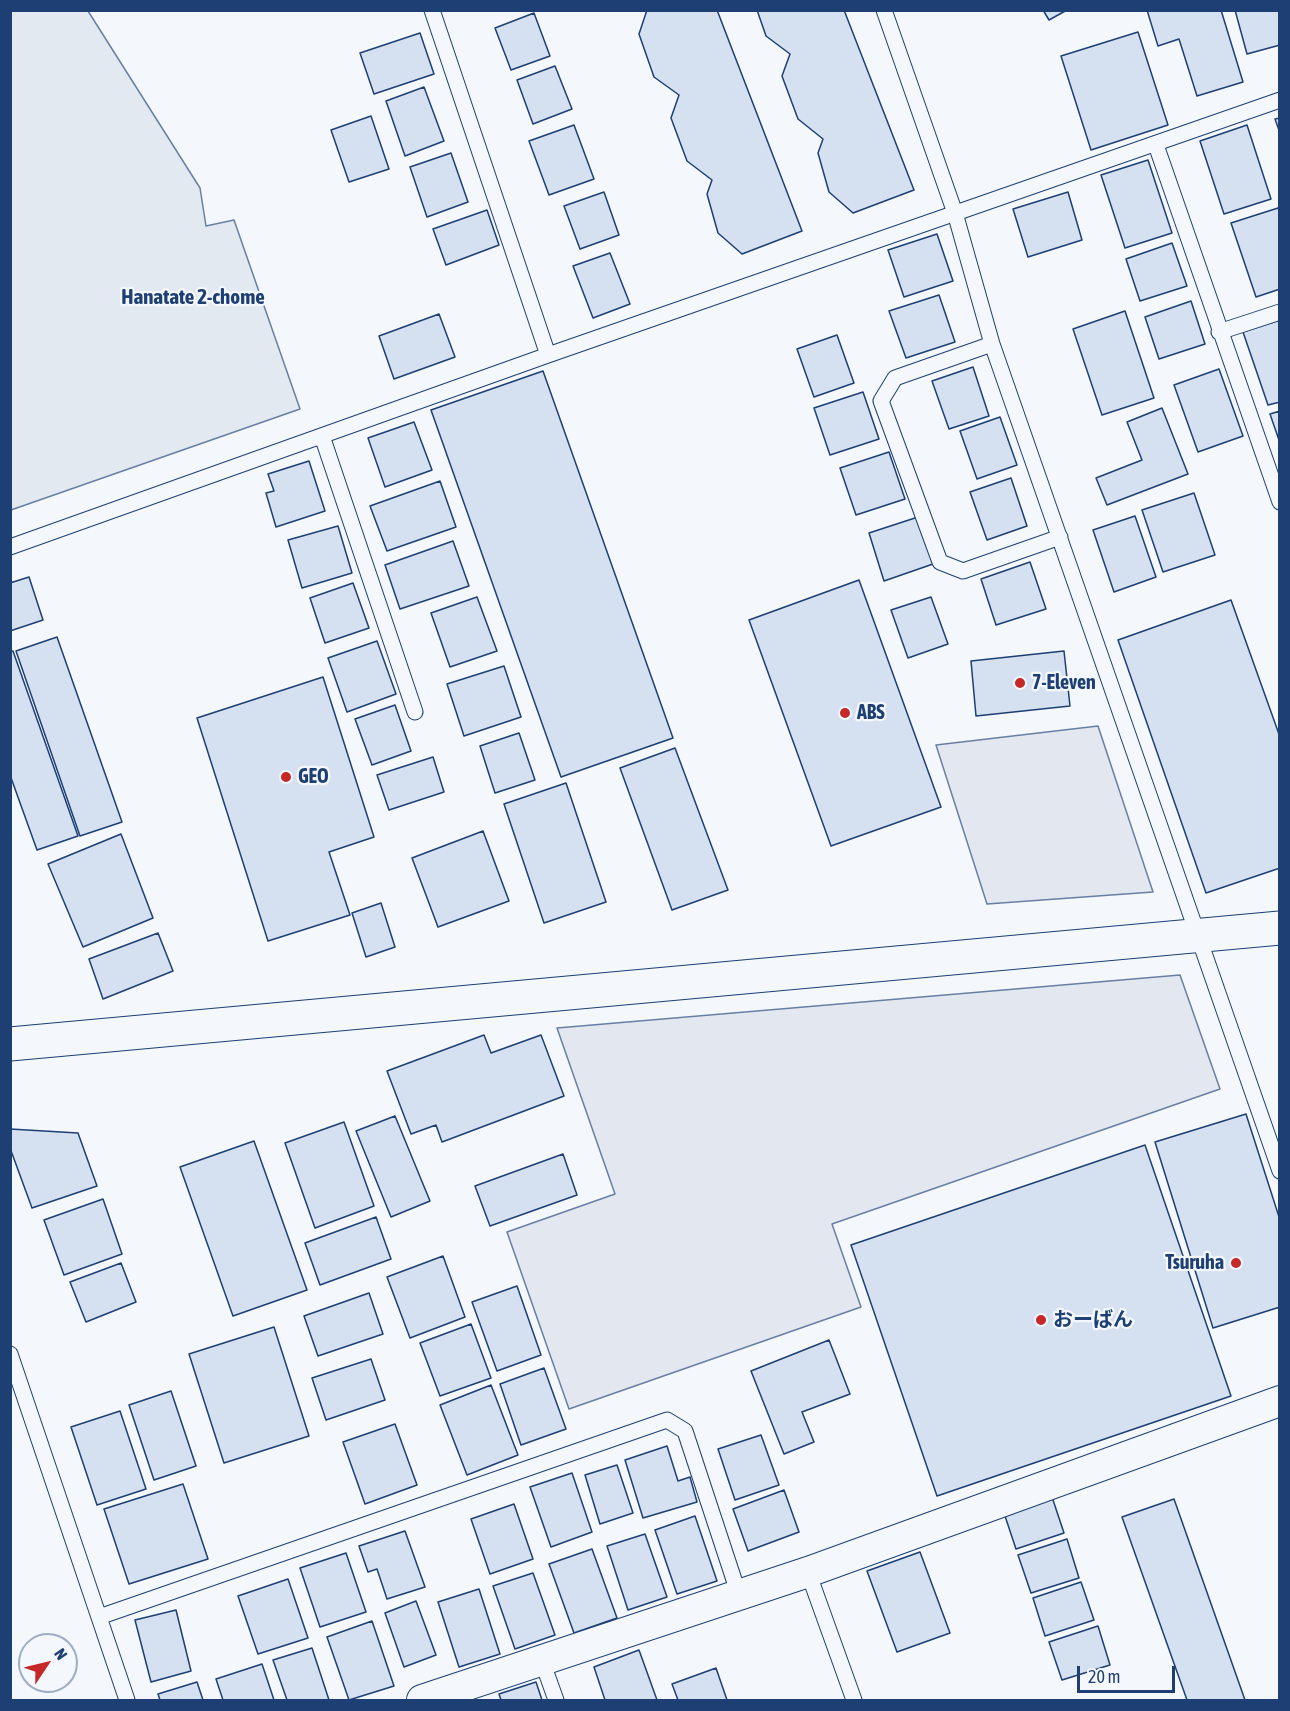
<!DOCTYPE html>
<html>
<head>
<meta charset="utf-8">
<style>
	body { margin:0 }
	#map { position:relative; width:1290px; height:1711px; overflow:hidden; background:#f4f7fb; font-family:"Asap Condensed",sans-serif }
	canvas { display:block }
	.frame { position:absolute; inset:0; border:12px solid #1d3f73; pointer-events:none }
	.north { position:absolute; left:18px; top:1633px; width:60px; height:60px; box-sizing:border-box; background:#f4f7fb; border:2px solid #9eadc5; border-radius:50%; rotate:55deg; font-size:16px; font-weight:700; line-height:24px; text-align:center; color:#1d3f73 }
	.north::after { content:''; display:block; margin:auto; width:21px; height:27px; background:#c62828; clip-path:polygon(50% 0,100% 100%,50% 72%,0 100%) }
	.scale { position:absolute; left:1077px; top:1666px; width:98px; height:27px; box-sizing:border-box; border:3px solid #1d3f73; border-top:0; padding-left:8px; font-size:18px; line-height:21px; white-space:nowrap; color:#1d3f73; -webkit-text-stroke:4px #f4f7fb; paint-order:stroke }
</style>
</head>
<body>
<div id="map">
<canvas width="1290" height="1711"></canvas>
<div class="frame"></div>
<div class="north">N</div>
<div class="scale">20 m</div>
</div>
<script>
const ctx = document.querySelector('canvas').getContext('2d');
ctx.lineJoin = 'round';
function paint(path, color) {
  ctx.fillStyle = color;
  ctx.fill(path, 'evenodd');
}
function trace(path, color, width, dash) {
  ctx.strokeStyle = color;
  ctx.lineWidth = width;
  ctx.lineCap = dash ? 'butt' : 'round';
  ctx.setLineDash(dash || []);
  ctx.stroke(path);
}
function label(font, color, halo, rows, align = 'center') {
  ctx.font = font + ' "Asap Condensed","Noto Sans JP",sans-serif';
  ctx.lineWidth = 4.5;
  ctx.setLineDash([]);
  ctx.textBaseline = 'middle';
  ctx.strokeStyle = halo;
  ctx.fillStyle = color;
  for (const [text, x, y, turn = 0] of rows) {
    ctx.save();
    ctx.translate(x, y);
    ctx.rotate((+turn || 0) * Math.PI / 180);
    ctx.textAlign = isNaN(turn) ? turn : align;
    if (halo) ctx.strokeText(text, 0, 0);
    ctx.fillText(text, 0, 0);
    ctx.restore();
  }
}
const green = new Path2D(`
	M 10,11 L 88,11 L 200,188 L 206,226 L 234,220 L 300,409 L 11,510 Z`);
const parking = new Path2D(`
	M 1098,726 L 1153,892 L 987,904 L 936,745 Z
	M 1180,975 L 1220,1089 L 832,1224 L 861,1307 L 569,1409 L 507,1232 L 615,1194 L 557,1028 Z`);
const building = new Path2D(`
	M 647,10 L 717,10 L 802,231 L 742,254 L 718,233 L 707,194 L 712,180 L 687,161 L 671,118 L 679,95 L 654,77 L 639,34 Z
	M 757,10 L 844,10 L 914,190 L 853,213 L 829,192 L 818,153 L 823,139 L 798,119 L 782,76 L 790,54 L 766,36 Z
	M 1043,10 L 1067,10 L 1049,20 Z
	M 1147,10 L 1221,10 L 1243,82 L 1197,96 L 1179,39 L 1158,46 Z
	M 1235,10 L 1280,10 L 1280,45 L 1247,54 Z
	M 534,13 L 550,56 L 511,70 L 495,28 Z
	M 1138,32 L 1168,125 L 1091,150 L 1061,56 Z
	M 420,33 L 434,74 L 374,94 L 360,53 Z
	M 555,66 L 572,109 L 533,124 L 517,80 Z
	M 424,87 L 444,141 L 405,156 L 386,101 Z
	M 371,116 L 389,169 L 349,182 L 331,130 Z
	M 1280,118 L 1280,133 L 1275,119 Z
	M 574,125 L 594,179 L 549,195 L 529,141 Z
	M 1247,125 L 1271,199 L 1224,214 L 1200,141 Z
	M 451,153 L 468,202 L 427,217 L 410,167 Z
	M 1148,160 L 1172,233 L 1125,248 L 1101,175 Z
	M 604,192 L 619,235 L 580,249 L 564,206 Z
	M 1068,192 L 1082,240 L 1028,257 L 1013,209 Z
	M 1278,208 L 1280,213 L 1280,289 L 1256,297 L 1231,223 Z
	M 487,210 L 499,245 L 446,265 L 433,229 Z
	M 937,234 L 953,281 L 904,297 L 888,250 Z
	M 1172,243 L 1187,286 L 1140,301 L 1126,259 Z
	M 610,253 L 630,304 L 593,318 L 573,266 Z
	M 939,295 L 955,342 L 906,358 L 889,311 Z
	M 1191,301 L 1205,344 L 1159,359 L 1145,317 Z
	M 1125,311 L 1154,398 L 1102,415 L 1073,329 Z
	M 439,314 L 455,357 L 394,379 L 379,336 Z
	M 1280,320 L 1280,402 L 1268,405 L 1243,332 Z
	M 837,335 L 854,383 L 814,397 L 797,349 Z
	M 973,367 L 989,416 L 949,429 L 932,381 Z
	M 1219,369 L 1243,436 L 1198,452 L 1174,385 Z
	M 543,371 L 673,738 L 561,777 L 431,410 Z
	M 863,392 L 879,439 L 830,455 L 814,408 Z
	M 1162,408 L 1188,474 L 1107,505 L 1096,478 L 1142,460 L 1127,422 Z
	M 1280,411 L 1280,443 L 1270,414 Z
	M 1000,417 L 1017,465 L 977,479 L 960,431 Z
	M 414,422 L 432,470 L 385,487 L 368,438 Z
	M 889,452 L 905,499 L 856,515 L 840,468 Z
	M 309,461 L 325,511 L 276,527 L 266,493 L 274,491 L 268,474 Z
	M 1011,478 L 1027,526 L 987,540 L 970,492 Z
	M 440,481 L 456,527 L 387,551 L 370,506 Z
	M 1194,493 L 1215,555 L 1163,572 L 1142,510 Z
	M 1135,516 L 1156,577 L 1114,592 L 1093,530 Z
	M 918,517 L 933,564 L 884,581 L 869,533 Z
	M 338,526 L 352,573 L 302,588 L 288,540 Z
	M 453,541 L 469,586 L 400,609 L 385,565 Z
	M 1030,562 L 1046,609 L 996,625 L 981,579 Z
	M 29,577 L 43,620 L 10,631 L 10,583 Z
	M 859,580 L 941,807 L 831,846 L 749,620 Z
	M 353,583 L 369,628 L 325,643 L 310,598 Z
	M 477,597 L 497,651 L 450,667 L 431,613 Z
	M 931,597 L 948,644 L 908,658 L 891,610 Z
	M 1231,600 L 1280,737 L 1280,868 L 1206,893 L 1118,640 Z
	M 57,637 L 122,822 L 80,836 L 16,651 Z
	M 377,641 L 396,694 L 347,712 L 328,658 Z
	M 13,651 L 78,836 L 37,850 L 10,775 L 10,652 Z
	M 1064,651 L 1070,706 L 976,716 L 971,661 Z
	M 504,666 L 521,717 L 464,736 L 447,684 Z
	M 323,677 L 374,837 L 329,852 L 350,915 L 268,941 L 197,718 Z
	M 395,705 L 411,751 L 372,765 L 355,719 Z
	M 519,733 L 535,780 L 495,793 L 480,746 Z
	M 675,748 L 728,890 L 672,910 L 620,768 Z
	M 433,757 L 444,792 L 389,810 L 377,775 Z
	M 566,783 L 606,902 L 544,923 L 504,804 Z
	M 483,831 L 509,901 L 438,927 L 412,858 Z
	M 121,834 L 153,918 L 83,947 L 48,864 Z
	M 381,903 L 395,947 L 366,957 L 352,913 Z
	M 158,933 L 173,971 L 103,999 L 89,959 Z
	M 484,1035 L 491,1053 L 541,1035 L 564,1096 L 442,1142 L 436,1125 L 411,1134 L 387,1071 Z
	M 1246,1114 L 1280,1220 L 1280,1307 L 1213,1328 L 1155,1142 Z
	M 395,1116 L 430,1201 L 391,1217 L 356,1131 Z
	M 344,1122 L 374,1206 L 315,1228 L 285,1143 Z
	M 10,1129 L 78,1133 L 97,1186 L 32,1208 L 10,1148 Z
	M 254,1141 L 307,1290 L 233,1316 L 180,1167 Z
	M 1145,1145 L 1231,1396 L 937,1496 L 851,1245 Z
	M 563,1154 L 577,1195 L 490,1226 L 475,1186 Z
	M 103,1199 L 122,1254 L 64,1275 L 44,1220 Z
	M 376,1217 L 391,1259 L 320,1285 L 305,1243 Z
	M 443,1256 L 465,1317 L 410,1338 L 387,1277 Z
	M 121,1263 L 136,1302 L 86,1322 L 70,1282 Z
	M 517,1286 L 541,1355 L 497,1371 L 472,1302 Z
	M 369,1293 L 383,1334 L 318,1356 L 304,1316 Z
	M 471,1324 L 491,1378 L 440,1396 L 420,1343 Z
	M 274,1327 L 309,1436 L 224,1463 L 189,1354 Z
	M 829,1340 L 850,1394 L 802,1412 L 814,1442 L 784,1454 L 751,1371 Z
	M 371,1359 L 385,1400 L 326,1420 L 312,1378 Z
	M 544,1368 L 566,1429 L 521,1445 L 500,1384 Z
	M 491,1385 L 518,1455 L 467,1475 L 440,1405 Z
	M 171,1391 L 196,1466 L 154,1480 L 129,1405 Z
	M 120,1411 L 146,1489 L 97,1505 L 71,1427 Z
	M 395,1424 L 417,1485 L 365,1504 L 343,1442 Z
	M 761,1435 L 779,1485 L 735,1500 L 718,1449 Z
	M 667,1446 L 678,1481 L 690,1477 L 697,1502 L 643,1518 L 625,1460 Z
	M 617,1465 L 633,1513 L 600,1524 L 585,1475 Z
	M 572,1473 L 592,1532 L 551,1547 L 530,1487 Z
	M 183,1484 L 208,1559 L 129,1584 L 104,1509 Z
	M 784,1490 L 799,1532 L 748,1551 L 733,1509 Z
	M 1051,1494 L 1064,1533 L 1016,1549 L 1003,1510 Z
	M 1174,1499 L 1245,1700 L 1187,1700 L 1122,1517 Z
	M 514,1504 L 533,1559 L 490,1574 L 471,1519 Z
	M 695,1516 L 717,1581 L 677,1594 L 655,1530 Z
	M 405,1531 L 425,1587 L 387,1599 L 377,1569 L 368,1572 L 359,1546 Z
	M 645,1534 L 667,1597 L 628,1610 L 607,1546 Z
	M 1067,1539 L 1079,1578 L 1031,1593 L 1018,1555 Z
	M 592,1549 L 617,1618 L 574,1633 L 549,1564 Z
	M 920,1552 L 950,1633 L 897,1652 L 867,1571 Z
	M 346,1553 L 366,1612 L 320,1627 L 300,1568 Z
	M 533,1573 L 555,1635 L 515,1649 L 493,1586 Z
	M 288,1579 L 308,1638 L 258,1654 L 238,1596 Z
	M 1081,1582 L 1094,1620 L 1045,1636 L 1033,1598 Z
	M 479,1589 L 500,1654 L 459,1667 L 438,1602 Z
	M 416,1601 L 436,1655 L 404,1667 L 385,1613 Z
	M 176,1610 L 191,1671 L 151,1682 L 135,1620 Z
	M 372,1621 L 394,1686 L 349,1700 L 327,1637 Z
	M 1098,1626 L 1110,1665 L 1062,1680 L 1049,1642 Z
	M 312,1648 L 329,1700 L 287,1700 L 273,1660 Z
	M 639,1650 L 657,1700 L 605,1700 L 594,1667 Z
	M 262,1664 L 274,1700 L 223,1700 L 216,1679 Z
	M 716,1668 L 727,1700 L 678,1700 L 672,1684 Z
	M 197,1682 L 203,1700 L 160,1700 L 158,1694 Z
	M 536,1682 L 542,1700 L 501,1700 L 499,1694 Z`);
const service = new Path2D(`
	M 432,10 L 548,355
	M 884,10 L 955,213 L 992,344 L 1280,1171
	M 1156,145 L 1280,502
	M 1219,332 L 1280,312
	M 992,344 L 895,378 L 881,401 L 940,562 L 963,571 L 1060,537
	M 322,436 L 415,712
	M 10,547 L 548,355 L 1280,100
	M 10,1354 L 127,1700
	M 808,1572 L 854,1700
	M 99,1617 L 667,1420 L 685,1431 L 739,1595
	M 542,1661 L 556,1700`);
const minor = new Path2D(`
	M 422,1700 L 808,1572 L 1280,1401`);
const tertiary = new Path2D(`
	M 10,1044 L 1280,928`);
const markers = [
	[1020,683,6,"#c62828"],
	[845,713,6,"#c62828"],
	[286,777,6,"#c62828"],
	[1236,1263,6,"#c62828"],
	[1041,1320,6,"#c62828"]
];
const poiNames = [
	["7-Eleven",1032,683],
	["ABS",857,713],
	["GEO",298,777],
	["Tsuruha",1224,1263,"right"],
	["おーばん",1053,1320]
];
const neighbourhoodNames = [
	["Hanatate 2-chome",193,297]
];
paint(green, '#e3e9f0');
trace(green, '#687fa3', 1.5);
paint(parking, '#e3e8f0');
trace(parking, '#687fa3', 1.5);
paint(building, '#d5e0f0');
trace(building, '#1d3f73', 1.5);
trace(service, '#1d3f73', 17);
trace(minor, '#1d3f73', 32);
trace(tertiary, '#1d3f73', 35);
trace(service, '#f4f7fb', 15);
trace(minor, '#f4f7fb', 30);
trace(tertiary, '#f4f7fb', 33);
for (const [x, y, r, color] of markers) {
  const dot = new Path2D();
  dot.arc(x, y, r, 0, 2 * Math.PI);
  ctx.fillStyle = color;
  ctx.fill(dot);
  trace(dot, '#f4f7fb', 2);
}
label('bold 20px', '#1d3f73', '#f4f7fb', poiNames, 'left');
label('bold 21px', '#1d3f73', '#f4f7fb', neighbourhoodNames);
</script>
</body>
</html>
